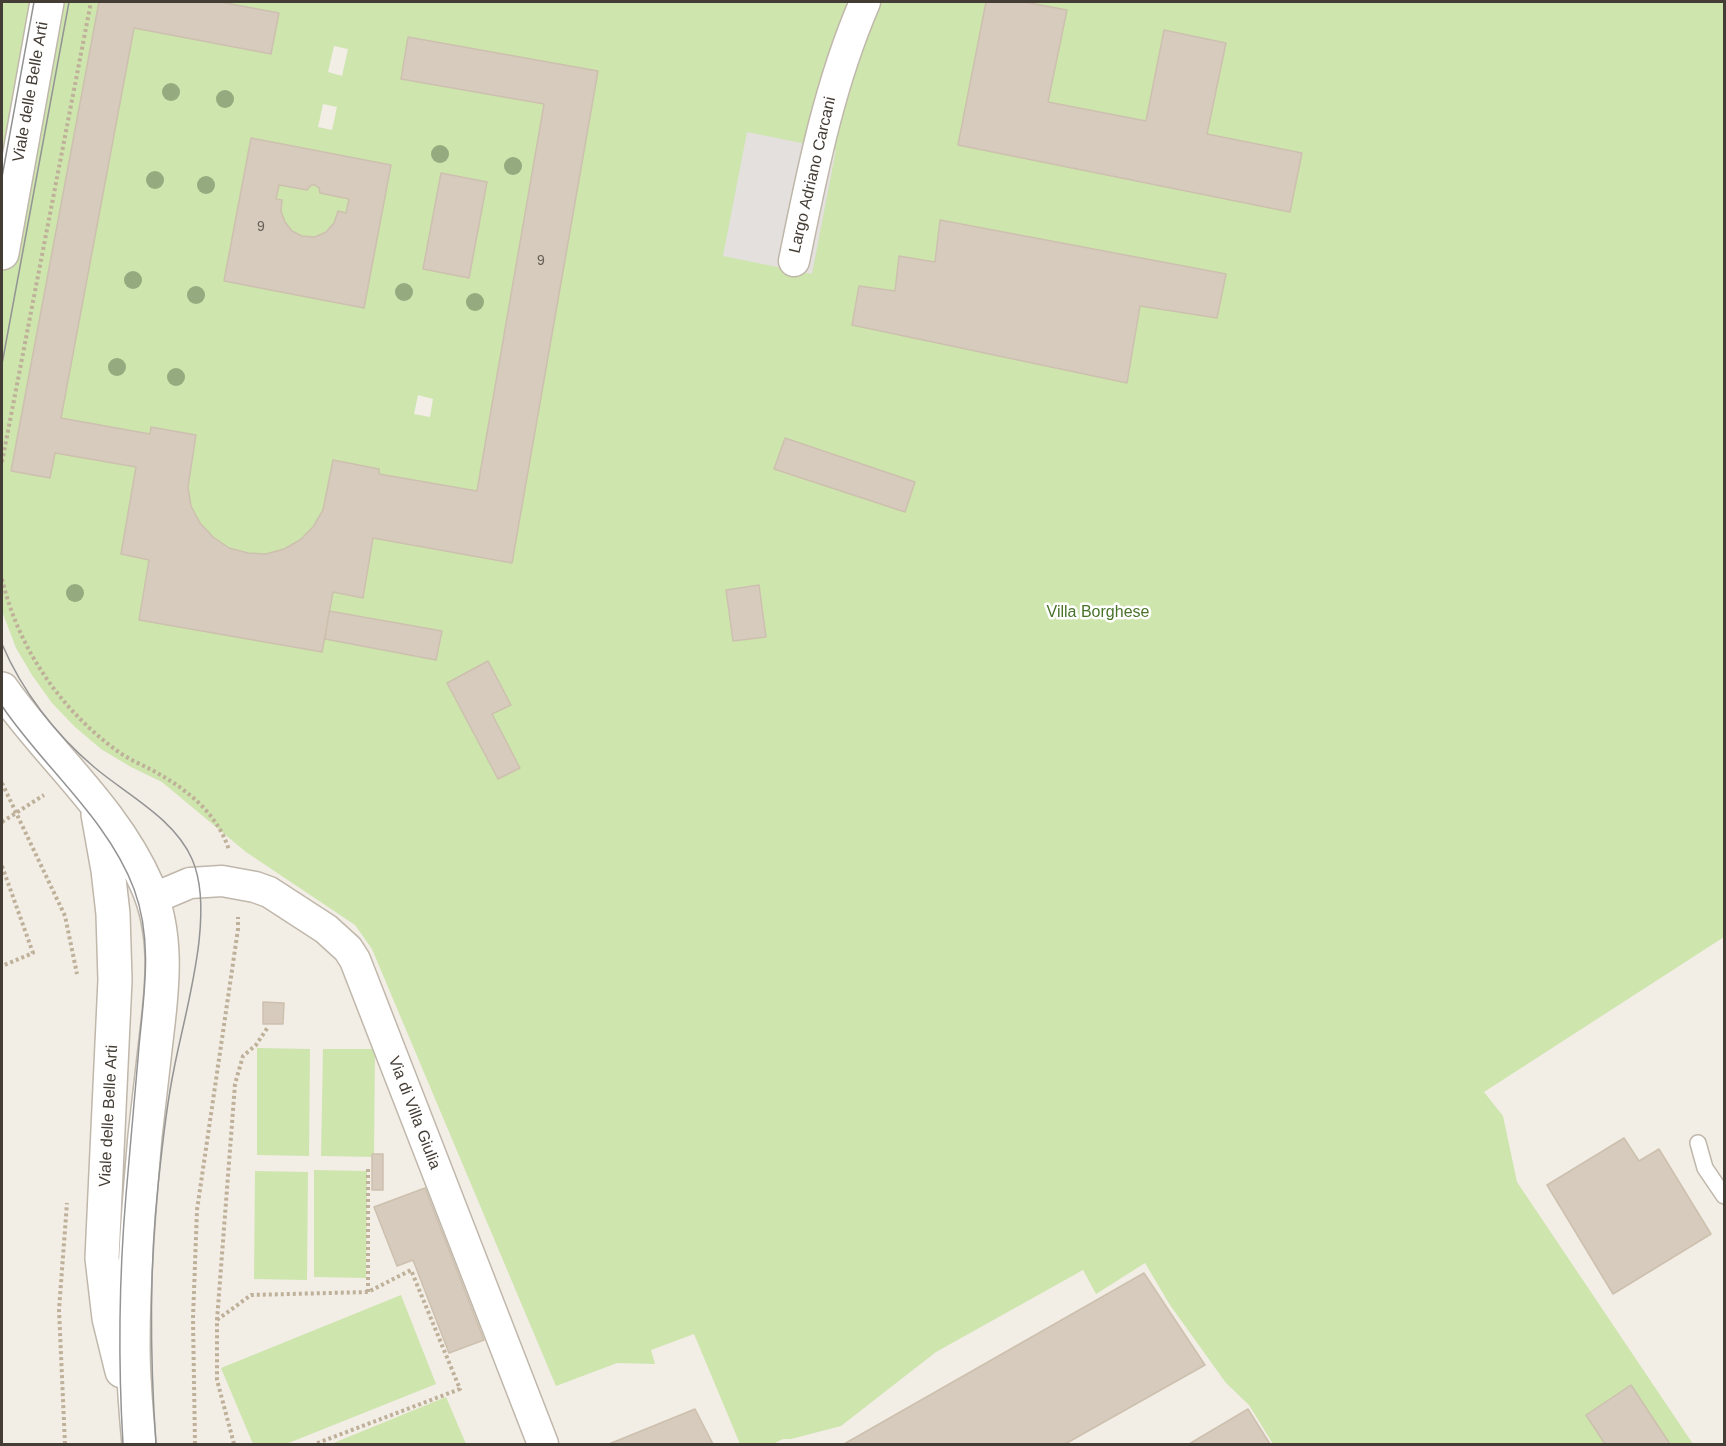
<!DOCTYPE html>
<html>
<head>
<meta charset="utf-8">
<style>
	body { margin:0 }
	#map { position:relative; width:1726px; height:1446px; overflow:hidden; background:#f2ede5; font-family:Helvetica,sans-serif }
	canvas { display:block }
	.frame { position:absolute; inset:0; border:3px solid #443d35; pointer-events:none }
</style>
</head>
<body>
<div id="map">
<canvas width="1726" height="1446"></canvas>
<div class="frame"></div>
</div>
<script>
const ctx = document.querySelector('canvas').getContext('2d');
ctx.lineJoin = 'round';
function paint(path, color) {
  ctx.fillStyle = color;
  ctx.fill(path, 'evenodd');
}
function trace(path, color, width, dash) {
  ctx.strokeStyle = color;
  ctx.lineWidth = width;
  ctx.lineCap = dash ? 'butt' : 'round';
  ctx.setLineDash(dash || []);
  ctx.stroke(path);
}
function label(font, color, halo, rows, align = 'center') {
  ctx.font = font + ' Helvetica,sans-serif';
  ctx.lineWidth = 5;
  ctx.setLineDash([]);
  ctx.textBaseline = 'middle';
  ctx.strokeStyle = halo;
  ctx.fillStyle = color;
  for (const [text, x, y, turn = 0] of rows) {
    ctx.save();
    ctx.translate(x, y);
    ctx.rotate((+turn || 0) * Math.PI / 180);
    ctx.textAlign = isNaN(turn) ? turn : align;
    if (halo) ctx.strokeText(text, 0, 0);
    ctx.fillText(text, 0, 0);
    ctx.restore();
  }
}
const green = new Path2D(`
	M 2,2 L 1724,2 L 1724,937 L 1484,1092 L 1503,1116 L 1517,1182 L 1693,1444 L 1273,1444 L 1249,1405 L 1226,1383 L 1170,1305 L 1145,1263 L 1096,1294 L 1083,1270 L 936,1352 L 841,1426 L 791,1439 L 783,1439 L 773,1444 L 740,1444 L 694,1334 L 651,1350 L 655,1364 L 617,1363 L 556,1386 L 372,949 L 355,925 L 246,852 L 162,782 L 131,767 L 101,749 L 75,727 L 52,703 L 32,675 L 16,648 L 2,611 ZM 334,46 L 348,49 L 342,76 L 328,72 ZM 323,104 L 337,107 L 332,130 L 318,127 ZM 418,395 L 433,399 L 430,417 L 414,414 Z
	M 257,1048 L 310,1049 L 309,1156 L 257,1155 Z
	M 323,1049 L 375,1049 L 374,1157 L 321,1156 Z
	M 314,1170 L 367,1171 L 366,1278 L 314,1277 Z
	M 255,1171 L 308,1172 L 307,1280 L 254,1279 Z
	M 401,1295 L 436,1384 L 286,1444 L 253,1444 L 221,1368 Z
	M 446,1397 L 466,1444 L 331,1444 Z`);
const parking = new Path2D(`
	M 747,132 L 836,150 L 812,274 L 723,256 Z`);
const building = new Path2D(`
	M 99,2 L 220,2 L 279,13 L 271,54 L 134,28 L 61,418 L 150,434 L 151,427 L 196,435 L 188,487 L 191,506 L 200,523 L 213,537 L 229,548 L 248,553 L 266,554 L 284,549 L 300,540 L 313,527 L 323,510 L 333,460 L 379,469 L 379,474 L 477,491 L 544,104 L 401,79 L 408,37 L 598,71 L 512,563 L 373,538 L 363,598 L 333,592 L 322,652 L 139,620 L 149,560 L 121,554 L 136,467 L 55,453 L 50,478 L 11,471 Z
	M 986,2 L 1024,2 L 1067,10 L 1048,102 L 1146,121 L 1164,30 L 1226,43 L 1207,134 L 1302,153 L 1290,212 L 958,145 Z
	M 251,138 L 391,165 L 364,308 L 224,281 ZM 279,185 L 307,190 L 311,185 L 315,185 L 319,188 L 320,193 L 349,199 L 346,213 L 338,211 L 334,223 L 326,232 L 315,237 L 302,236 L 292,231 L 285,222 L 281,211 L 282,200 L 276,199 Z
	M 441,173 L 487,182 L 469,278 L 423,269 Z
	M 940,220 L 1226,274 L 1217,318 L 1140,306 L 1127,383 L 852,325 L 859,286 L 895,291 L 899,256 L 935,262 Z
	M 785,438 L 915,482 L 905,512 L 774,469 Z
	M 759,585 L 766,637 L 733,641 L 726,590 Z
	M 329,611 L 442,631 L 436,660 L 325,639 Z
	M 488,661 L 511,705 L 492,714 L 520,768 L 498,779 L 447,683 Z
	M 263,1002 L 284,1003 L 283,1024 L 263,1024 Z
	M 1624,1138 L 1639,1161 L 1659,1149 L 1711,1234 L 1613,1294 L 1547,1185 Z
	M 372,1154 L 383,1154 L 383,1190 L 372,1190 Z
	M 425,1188 L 484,1340 L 449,1353 L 413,1260 L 397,1266 L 374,1207 Z
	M 1144,1273 L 1205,1365 L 1065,1444 L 844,1444 Z
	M 1631,1385 L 1670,1444 L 1605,1444 L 1586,1415 Z
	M 695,1409 L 713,1444 L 609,1444 Z
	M 1248,1409 L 1270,1444 L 1189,1444 Z`);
const path = new Path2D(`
	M 2,462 L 91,2
	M 2,579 C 18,647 59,708 116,750 C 126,758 140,764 152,770 C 185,788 217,812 229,850
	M 2,783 L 65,916 L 77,974
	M 2,822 L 44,795
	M 2,866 L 33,953 L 2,966
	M 368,1292 L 368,1168
	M 217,1320 L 251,1295 L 368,1292 L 411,1270 L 460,1389 L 315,1444
	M 65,1444 L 59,1310 L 67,1203
	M 195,1444 L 193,1318 L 197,1210 L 238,929 L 238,917
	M 234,1444 L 217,1380 L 217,1320 L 235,1084 L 243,1056 L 256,1045 L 268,1027`);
const service = new Path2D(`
	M 1698,1143 L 1705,1168 L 1724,1196`);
const minor = new Path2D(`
	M 794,261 C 812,173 829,85 865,2
	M 152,899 L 190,883 L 222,881 L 255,887 L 269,892 L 326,929 L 348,949 L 355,960 L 543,1444`);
const tertiary = new Path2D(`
	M 2,253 L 47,2
	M 2,689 C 48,755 114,809 147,885 C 168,932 163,983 157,1032 C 153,1067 149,1102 145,1136 C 139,1205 133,1275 133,1345 C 133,1378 136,1412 139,1444
	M 98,814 L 108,870 L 113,914 L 115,980 L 102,1258 L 109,1318 L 122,1371`);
const tram = new Path2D(`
	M 2,177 L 34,2
	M 2,364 L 69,2
	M 2,644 C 22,691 55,734 94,767 C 127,795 174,818 192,859 C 216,913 185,1011 174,1069 C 166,1107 162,1147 158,1186 C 149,1272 150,1358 156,1444
	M 2,706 C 43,767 108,819 134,889 C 153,940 144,994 139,1046 C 135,1096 130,1146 126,1195 C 119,1278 118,1361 123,1444`);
const trees = [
	[171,92],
	[225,99],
	[440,154],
	[513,166],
	[155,180],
	[206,185],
	[133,280],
	[404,292],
	[196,295],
	[475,302],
	[117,367],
	[176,377],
	[75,593]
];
const numberNames = [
	["9",261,227],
	["9",541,261]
];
const streetNames = [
	["Viale delle Belle Arti",31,92,-80],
	["Largo Adriano Carcani",813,175,-77],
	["Via di Villa Giulia",414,1113,69],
	["Viale delle Belle Arti",109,1116,-87]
];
const parkNames = [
	["Villa Borghese",1098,613]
];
paint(green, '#cee5ae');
paint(parking, '#e3e0dd');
paint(building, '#d6cbbd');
trace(building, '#cdc0ae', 1.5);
trace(service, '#c0b7ab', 18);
trace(minor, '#c0b7ab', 33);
trace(tertiary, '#c0b7ab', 36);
trace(path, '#beb099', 4, [3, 3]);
trace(service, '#fff', 15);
trace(minor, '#fff', 30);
trace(tertiary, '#fff', 33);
trace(tram, '#949494', 1.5);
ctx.fillStyle = '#95aa7e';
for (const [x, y] of trees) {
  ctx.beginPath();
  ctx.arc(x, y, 9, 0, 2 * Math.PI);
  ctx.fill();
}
label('14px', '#686057', null, numberNames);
label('16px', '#443d35', '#fff', streetNames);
label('16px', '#49732a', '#fff', parkNames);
</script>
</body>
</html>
